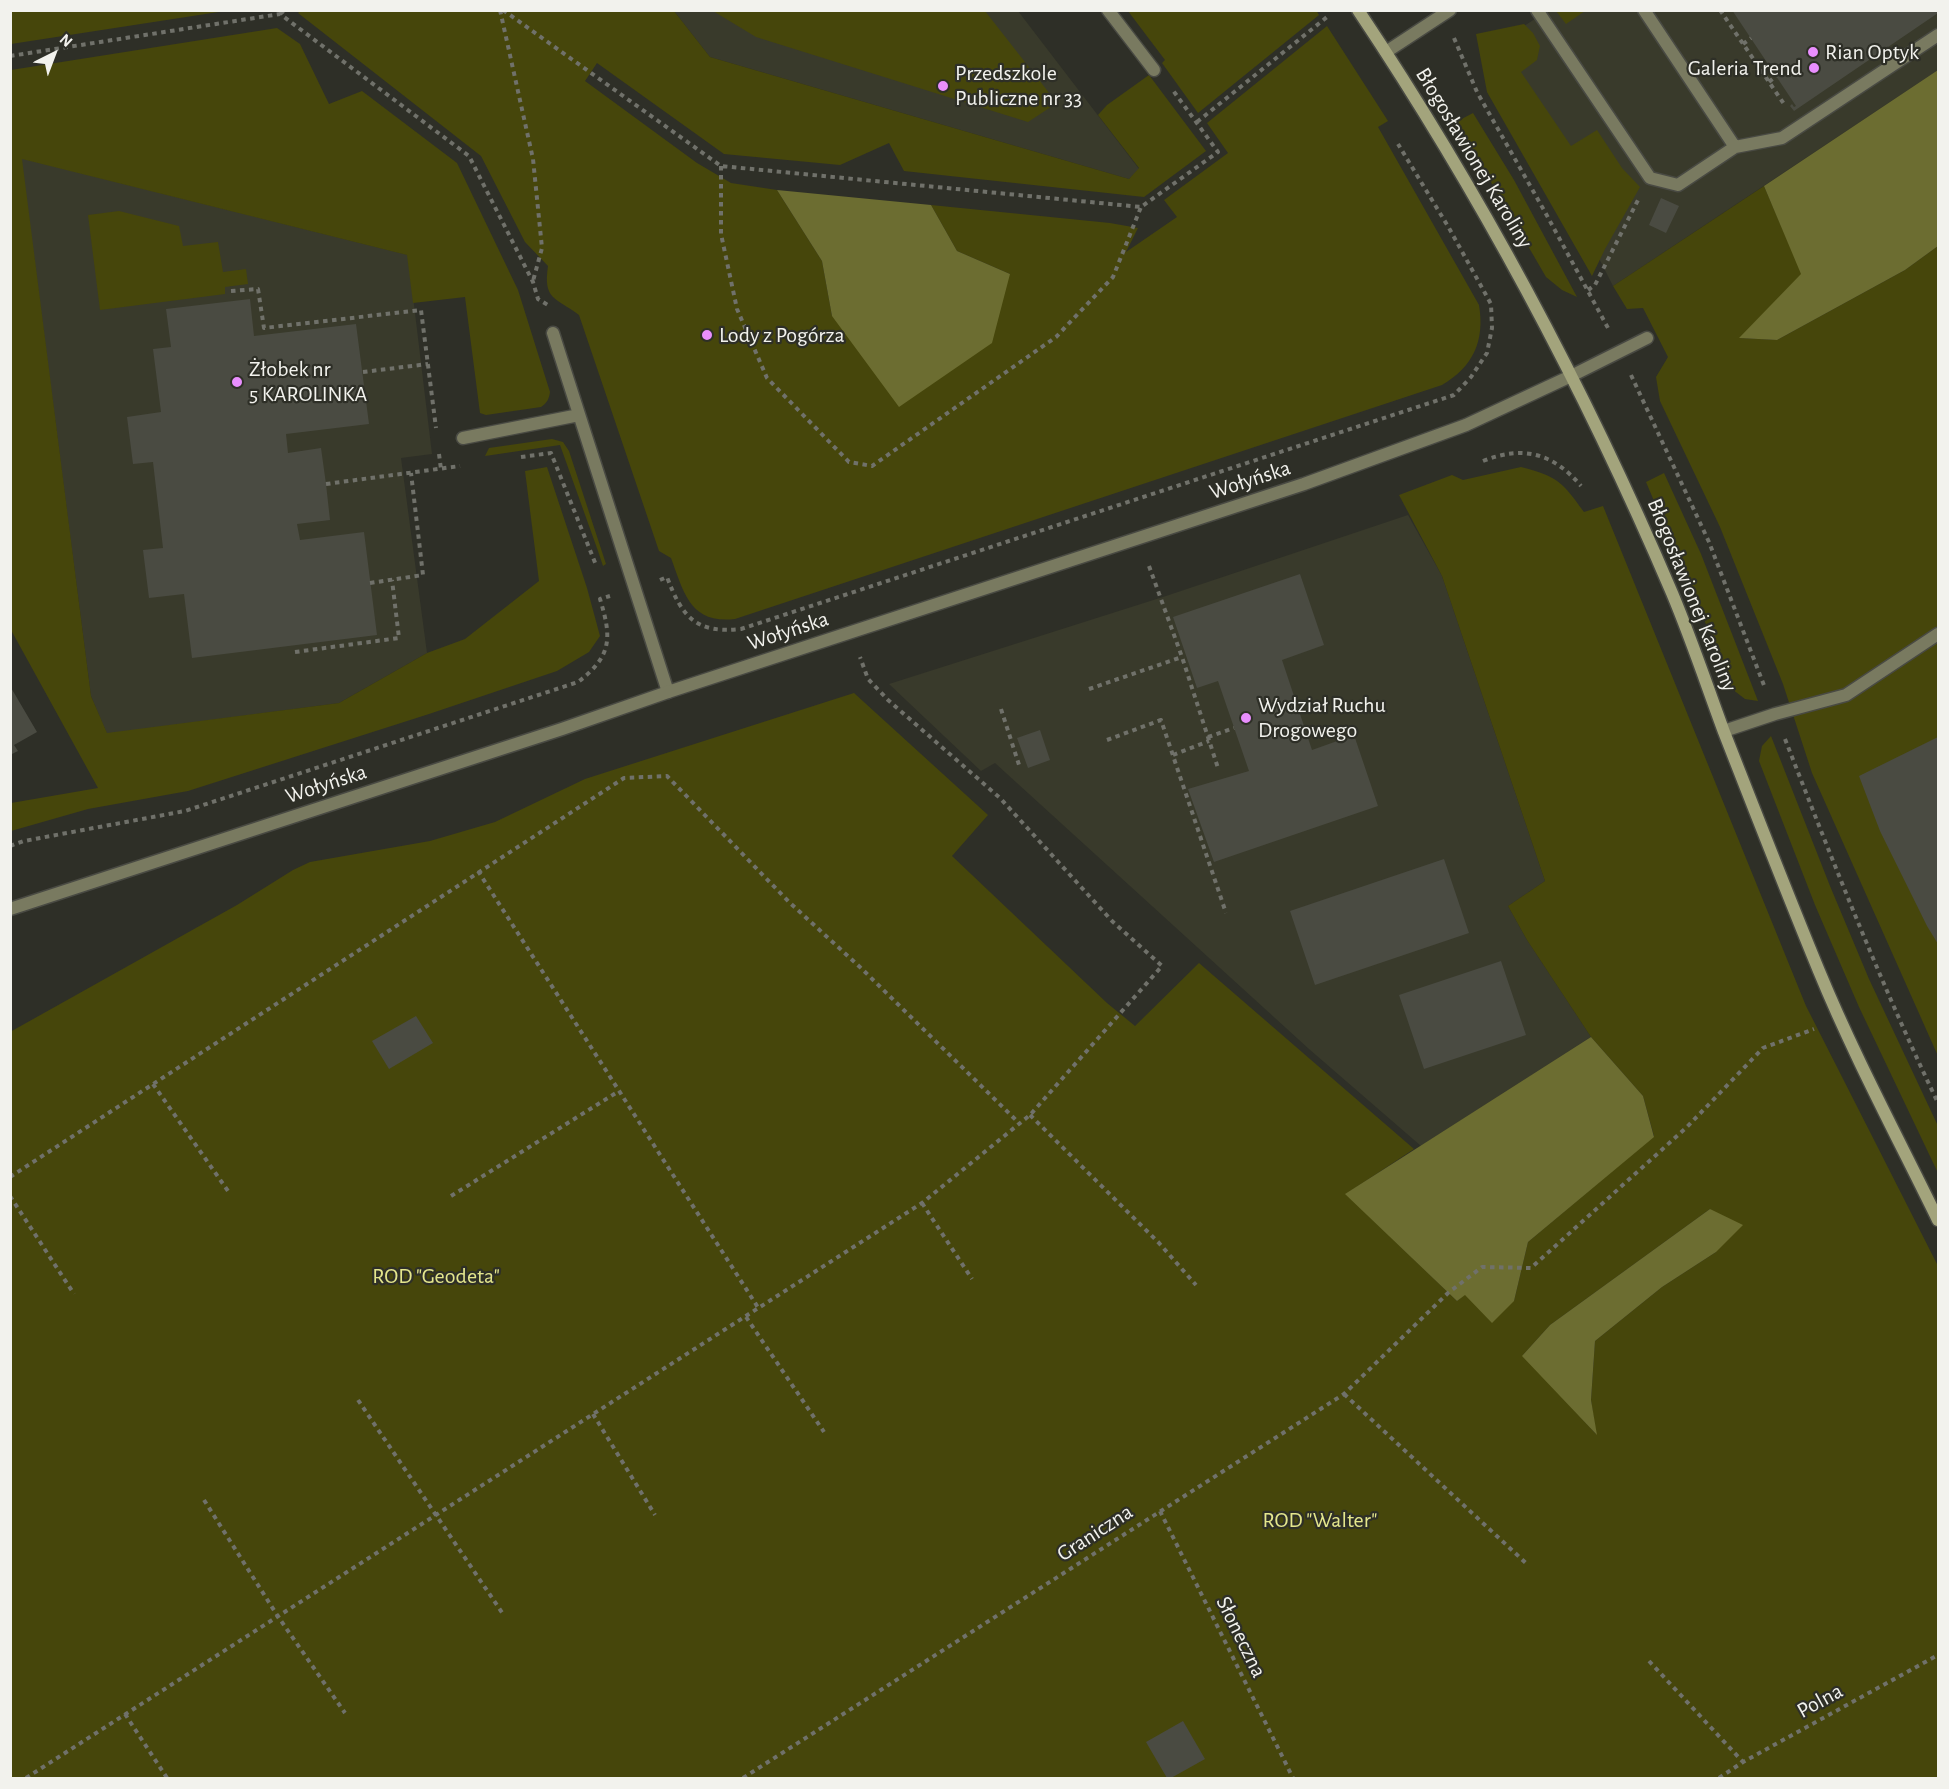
<!DOCTYPE html>
<html>
<head>
<meta charset="utf-8">
<style>
	body { margin:0 }
	#map { position:relative; width:1949px; height:1789px; overflow:hidden; background:#2e2f27; font-family:"Alegreya Sans",sans-serif }
	canvas { display:block }
	.frame { position:absolute; inset:0; border:12px solid #f2f2ed; pointer-events:none }
	.north { position:absolute; left:24px; top:24px; width:60px; height:60px; -webkit-text-stroke:4px #2e2f27; paint-order:stroke; rotate:42deg; font-size:16px; font-weight:700; line-height:24px; text-align:center; color:#f2f2ed }
	.north::after { content:''; display:block; margin:auto; width:21px; height:27px; background:#f2f2ed; clip-path:polygon(50% 0,100% 100%,50% 72%,0 100%) }
</style>
</head>
<body>
<div id="map">
<canvas width="1949" height="1789"></canvas>
<div class="frame"></div>
<div class="north">N</div>
</div>
<script>
const ctx = document.querySelector('canvas').getContext('2d');
ctx.lineJoin = 'round';
function paint(path, color) {
  ctx.fillStyle = color;
  ctx.fill(path, 'evenodd');
}
function trace(path, color, width, dash) {
  ctx.strokeStyle = color;
  ctx.lineWidth = width;
  ctx.lineCap = dash ? 'butt' : 'round';
  ctx.setLineDash(dash || []);
  ctx.stroke(path);
}
function label(font, color, halo, rows, align = 'center') {
  ctx.font = font + ' "Alegreya Sans",sans-serif';
  ctx.lineWidth = 4.5;
  ctx.setLineDash([]);
  ctx.textBaseline = 'middle';
  ctx.strokeStyle = halo;
  ctx.fillStyle = color;
  for (const [text, x, y, turn = 0] of rows) {
    ctx.save();
    ctx.translate(x, y);
    ctx.rotate((+turn || 0) * Math.PI / 180);
    ctx.textAlign = isNaN(turn) ? turn : align;
    if (halo) ctx.strokeText(text, 0, 0);
    ctx.fillText(text, 0, 0);
    ctx.restore();
  }
}
const built = new Path2D(`
	M 674,11 L 1018,11 L 1139,169 L 1129,179 L 710,57 Z
	M 1547,11 L 1938,11 L 1938,70 L 1613,286 L 1492,47 Z
	M 21,158 L 408,255 L 432,454 L 401,458 L 427,653 L 339,703 L 107,734 L 91,696 Z
	M 1408,515 L 1442,576 L 1545,881 L 1508,906 L 1527,940 L 1591,1037 L 1421,1146 L 1309,1049 L 995,763 L 981,771 L 889,684 L 1166,596 Z`);
const green = new Path2D(`
	M 11,10 L 225,10 L 225,11 L 11,44 Z
	M 301,10 L 674,11 L 710,57 L 1129,179 L 1139,168 L 1098,115 L 1107,105 L 1149,75 L 1206,151 L 1144,197 L 904,171 L 889,143 L 840,165 L 724,154 L 597,63 L 585,81 L 697,163 L 731,183 L 777,190 L 822,261 L 832,316 L 1010,274 L 957,251 L 931,205 L 1110,223 L 1138,228 L 1126,252 L 1177,217 L 1164,200 L 1228,153 L 1207,123 L 1327,26 L 1388,121 L 1378,127 L 1479,305 C 1485,341 1473,367 1442,385 L 735,619 C 690,624 684,593 671,558 L 659,551 L 579,315 C 555,297 543,300 548,266 L 525,242 L 481,156 L 298,13 Z
	M 1316,10 L 1319,15 L 1198,113 L 1162,63 L 1165,60 L 1128,11 Z
	M 713,11 L 985,11 L 1057,103 L 1028,122 L 756,37 Z
	M 1556,11 L 1585,11 L 1566,24 Z
	M 1524,24 L 1533,33 L 1540,46 L 1537,60 L 1521,72 L 1571,146 L 1597,130 L 1622,168 L 1640,187 L 1605,249 L 1592,276 L 1487,92 L 1476,34 Z
	M 277,28 L 300,44 L 329,104 L 362,91 L 457,163 L 518,290 L 550,392 C 549,399 547,403 541,407 L 486,415 L 480,413 L 465,297 L 413,303 L 407,255 L 22,159 L 91,696 L 107,733 L 339,703 L 427,653 L 465,639 L 539,581 L 525,471 L 547,467 L 587,588 L 600,636 L 589,652 L 557,671 L 429,714 L 188,791 L 88,809 L 11,831 L 11,803 L 98,788 L 11,630 L 11,70 Z
	M 1473,113 L 1514,180 L 1577,297 L 1562,290 L 1546,277 L 1456,122 Z
	M 1764,186 L 1802,274 L 1740,338 L 1777,340 L 1905,270 L 1938,246 L 1938,1056 L 1812,773 L 1783,684 L 1720,527 L 1660,401 L 1656,377 L 1668,357 L 1643,308 L 1627,309 L 1613,286 Z
	M 119,211 L 179,226 L 183,246 L 218,242 L 223,272 L 246,269 L 248,284 L 225,287 L 225,294 L 100,310 L 88,215 Z
	M 552,439 L 563,442 L 569,451 L 606,564 L 603,566 L 598,551 L 560,445 L 485,456 L 489,448 Z
	M 1521,467 C 1559,477 1562,482 1584,512 L 1603,506 L 1806,1006 L 1938,1266 L 1938,1778 L 11,1778 L 10,1032 L 237,905 L 293,870 L 310,862 L 430,841 L 495,822 L 585,779 L 854,693 L 988,815 L 952,856 L 1107,1003 L 1135,1026 L 1199,963 L 1414,1149 L 1346,1194 L 1457,1301 L 1465,1294 L 1514,1301 L 1528,1242 L 1654,1136 L 1643,1096 L 1591,1037 L 1527,940 L 1508,906 L 1545,881 L 1442,576 L 1399,495 L 1452,475 L 1463,480 ZM 1710,1209 L 1716,1252 L 1662,1287 L 1595,1341 L 1591,1400 L 1596,1434 L 1523,1355 L 1550,1325 Z
	M 1664,473 L 1701,554 L 1758,701 L 1745,699 L 1732,689 L 1701,612 L 1646,482 Z
	M 1771,736 L 1830,886 L 1869,979 L 1938,1126 L 1938,1173 L 1859,1007 L 1815,905 L 1759,761 L 1762,746 Z`);
const forest = new Path2D(`
	M 1938,70 L 1938,246 L 1905,270 L 1777,340 L 1739,338 L 1801,274 L 1764,186 Z
	M 777,190 L 931,205 L 957,251 L 1010,274 L 992,343 L 899,407 L 832,316 L 822,261 Z
	M 1591,1037 L 1643,1096 L 1654,1137 L 1528,1242 L 1514,1301 L 1492,1323 L 1465,1295 L 1457,1301 L 1345,1194 Z
	M 1710,1209 L 1743,1225 L 1716,1252 L 1662,1287 L 1595,1341 L 1591,1400 L 1597,1435 L 1522,1356 L 1550,1325 Z`);
const building = new Path2D(`
	M 1732,10 L 1938,10 L 1938,13 L 1794,111 L 1790,106 L 1792,104 L 1794,107 L 1796,106 Z
	M 1661,198 L 1679,206 L 1666,233 L 1649,225 Z
	M 250,299 L 254,336 L 356,324 L 369,424 L 286,434 L 288,453 L 321,448 L 326,484 L 330,520 L 297,524 L 300,540 L 364,532 L 377,635 L 192,658 L 184,594 L 149,598 L 143,550 L 163,548 L 153,462 L 133,464 L 127,417 L 161,412 L 153,349 L 171,347 L 166,309 Z
	M 1300,574 L 1324,645 L 1282,660 L 1312,750 L 1354,735 L 1378,806 L 1214,862 L 1188,789 L 1249,771 L 1218,681 L 1197,688 L 1173,617 Z
	M 10,686 L 37,732 L 14,745 L 18,751 L 10,755 Z
	M 1040,730 L 1050,760 L 1028,768 L 1017,738 Z
	M 1938,737 L 1938,944 L 1927,926 L 1880,831 L 1859,776 Z
	M 1444,859 L 1469,933 L 1315,985 L 1290,911 Z
	M 1501,961 L 1526,1035 L 1424,1069 L 1399,995 Z
	M 416,1016 L 433,1043 L 389,1069 L 372,1041 Z
	M 1183,1721 L 1205,1759 L 1171,1778 L 1167,1778 L 1146,1742 Z`);
const path = new Path2D(`
	M 500,10 L 533,159 L 542,248 L 533,281
	M 503,10 L 721,166 L 1141,207 L 1218,152 L 1172,89
	M 1720,10 L 1784,104
	M 280,14 L 285,10
	M 1454,38 L 1477,92 L 1545,212 L 1608,328
	M 1743,44 L 1751,38
	M 10,56 L 280,14 L 469,156 L 533,282 L 538,299 L 551,307
	M 1769,82 L 1776,76
	M 1197,122 L 1327,17
	M 721,166 L 721,234 L 737,309 L 767,378 L 849,462 L 872,466 L 1056,337 L 1113,277 L 1141,207
	M 1588,290 L 1595,285 L 1638,200
	M 231,291 L 258,289 L 264,328 L 421,310 L 436,428
	M 363,372 L 428,364
	M 1631,375 L 1709,542 L 1765,688
	M 439,454 L 441,469
	M 521,457 L 551,453 L 596,565
	M 1483,461 C 1523,445 1553,453 1581,486
	M 326,484 L 460,466
	M 1149,566 L 1182,657 L 1218,768
	M 660,580 L 667,577 C 682,617 696,634 741,629 L 1454,395 L 1471,377 L 1487,353 L 1492,328 L 1491,304 L 1449,228 L 1398,144
	M 370,583 L 423,575 L 411,473
	M 295,652 L 399,638 L 392,580
	M 1089,689 L 1182,657
	M 1001,709 L 1020,768
	M 1208,737 L 1234,728
	M 1785,739 C 1833,862 1881,984 1938,1103
	M 1107,740 L 1161,720 L 1226,913
	M 1173,755 L 1209,741
	M 10,846 L 24,841 L 185,811 L 578,682 C 612,656 612,638 600,599 L 610,596
	M 478,871 L 759,1309
	M 153,1084 L 228,1191
	M 1030,1115 L 1159,1243 L 1196,1285
	M 10,1177 L 624,778 L 667,776 L 789,902 L 862,969 L 1019,1123
	M 10,1196 L 74,1294
	M 451,1196 L 619,1091
	M 922,1203 L 972,1279
	M 746,1317 L 824,1432
	M 1344,1394 L 1528,1565
	M 358,1400 L 503,1614
	M 593,1414 L 655,1515
	M 204,1500 L 277,1615 L 345,1713
	M 1160,1511 L 1293,1778
	M 1649,1661 L 1743,1762
	M 125,1714 L 167,1778
	M 26,1778 L 922,1203 L 1030,1115 L 1162,966 L 1112,921 L 1000,798 L 888,700 L 868,679 L 860,657
	M 743,1778 L 1344,1394 L 1448,1293 L 1482,1267 L 1531,1268 L 1687,1127 L 1763,1048 L 1814,1029
	M 1719,1778 L 1743,1762 L 1938,1655`);
const lane = new Path2D(`
	M 1108,10 L 1154,70
	M 1537,10 L 1650,178 L 1678,185 L 1735,147 L 1644,10
	M 1735,147 L 1782,138 L 1938,35
	M 553,333 L 668,692
	M 1571,376 L 1647,338
	M 463,438 L 579,415
	M 1724,731 L 1775,714 L 1846,695 L 1938,634`);
const street = new Path2D(`
	M 1386,52 L 1450,10
	M 10,909 L 562,729 L 668,692 L 1304,484 L 1466,425 L 1571,376`);
const secondary = new Path2D(`
	M 1358,10 C 1481,194 1585,389 1672,593 C 1691,638 1707,686 1724,732 C 1755,811 1786,891 1819,971 C 1854,1056 1898,1138 1938,1220`);
const markers = [
	[1813,52,6,"#e98efe"],
	[1814,68,6,"#e98efe"],
	[943,86,6,"#e98efe"],
	[707,335,6,"#e98efe"],
	[237,382,6,"#e98efe"],
	[1246,718,6,"#e98efe"]
];
const poiNames = [
	["Rian Optyk",1825,52],
	["Galeria Trend",1802,68,"right"],
	["Przedszkole",955,73],
	["Publiczne nr 33",955,98],
	["Lody z Pogórza",719,335],
	["Żłobek nr",249,369],
	["5 KAROLINKA",249,394],
	["Wydział Ruchu",1258,705],
	["Drogowego",1258,730]
];
const streetNames = [
	["Błogosławionej Karoliny",1474,158,59],
	["Wołyńska",1250,480,-18],
	["Błogosławionej Karoliny",1692,595,68],
	["Wołyńska",788,631,-18],
	["Wołyńska",326,784,-18],
	["Graniczna",1095,1533,-33],
	["Słoneczna",1241,1637,64],
	["Polna",1820,1701,-29]
];
const parkNames = [
	["ROD \"Geodeta\"",436,1276],
	["ROD \"Walter\"",1320,1520]
];
paint(built, '#393a2b');
paint(green, '#46460b');
paint(forest, '#6c6d31');
paint(building, '#4a4b42');
trace(lane, '#494a43', 15);
trace(street, '#494a43', 15);
trace(secondary, '#494a43', 15);
trace(path, '#70716a', 4, [4.5, 4.5]);
trace(lane, '#797a60', 12);
trace(street, '#797a60', 12);
trace(secondary, '#a3a47c', 12);
for (const [x, y, r, color] of markers) {
  const dot = new Path2D();
  dot.arc(x, y, r, 0, 2 * Math.PI);
  ctx.fillStyle = color;
  ctx.fill(dot);
  trace(dot, '#2e2f27', 2);
}
label('22px', '#f2f2ed', '#2e2f27', poiNames, 'left');
label('22px', '#f2f2ed', '#2e2f27', streetNames);
label('22px', '#e4e68c', '#2e2f27', parkNames);
</script>
</body>
</html>
